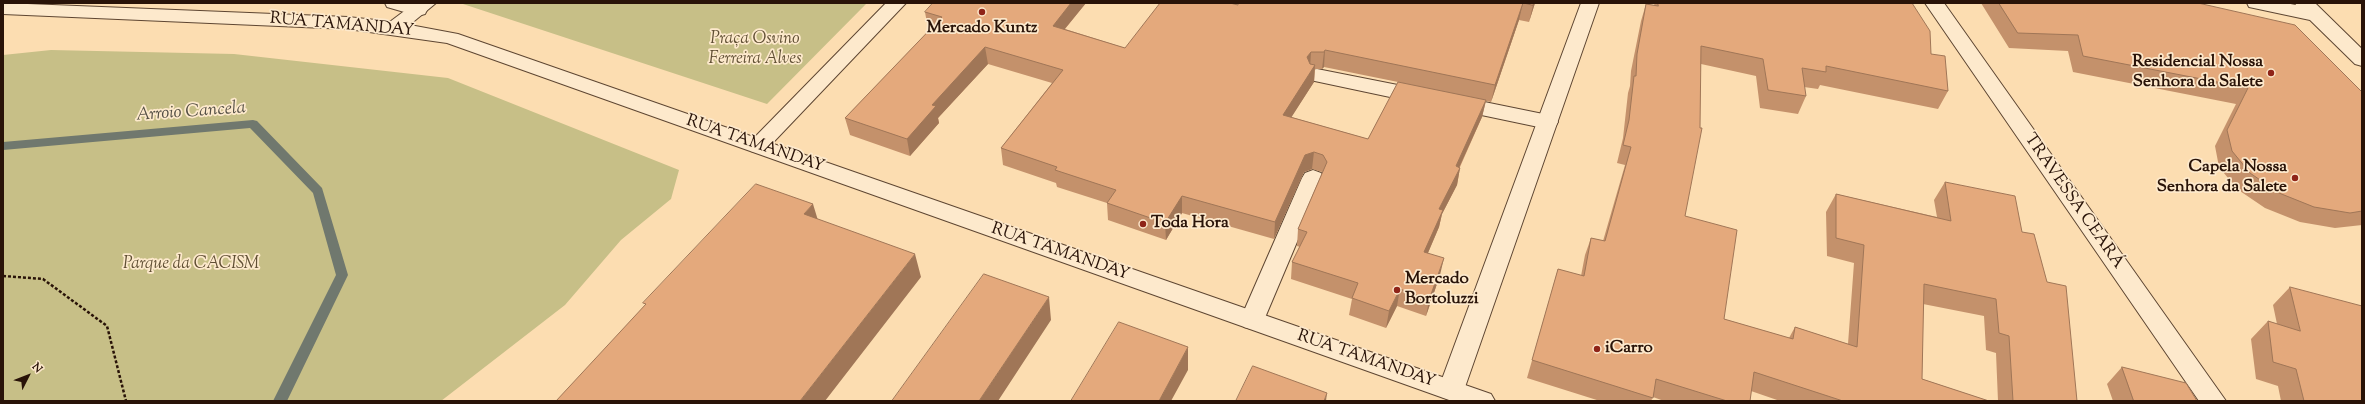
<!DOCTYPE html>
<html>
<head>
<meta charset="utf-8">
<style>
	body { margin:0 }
	#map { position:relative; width:2365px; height:404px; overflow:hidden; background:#fcddb1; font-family:"Sorts Mill Goudy",serif }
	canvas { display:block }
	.frame { position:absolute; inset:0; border:4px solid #291308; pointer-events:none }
	.north { position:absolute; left:8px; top:356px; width:40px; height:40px; -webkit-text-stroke:3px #fde9cc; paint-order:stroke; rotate:48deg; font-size:11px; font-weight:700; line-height:16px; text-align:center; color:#291308 }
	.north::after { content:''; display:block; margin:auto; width:14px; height:18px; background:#291308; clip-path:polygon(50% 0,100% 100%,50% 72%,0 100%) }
</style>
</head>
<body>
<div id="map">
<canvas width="2365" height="404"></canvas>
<div class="frame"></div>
<div class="north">N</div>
</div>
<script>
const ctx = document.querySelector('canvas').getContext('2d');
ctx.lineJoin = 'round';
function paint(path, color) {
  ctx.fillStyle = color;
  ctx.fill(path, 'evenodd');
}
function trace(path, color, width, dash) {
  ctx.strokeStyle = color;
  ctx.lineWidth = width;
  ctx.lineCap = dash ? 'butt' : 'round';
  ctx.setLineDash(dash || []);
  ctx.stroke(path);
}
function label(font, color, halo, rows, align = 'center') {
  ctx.font = font + ' "Sorts Mill Goudy",serif';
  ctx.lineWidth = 3.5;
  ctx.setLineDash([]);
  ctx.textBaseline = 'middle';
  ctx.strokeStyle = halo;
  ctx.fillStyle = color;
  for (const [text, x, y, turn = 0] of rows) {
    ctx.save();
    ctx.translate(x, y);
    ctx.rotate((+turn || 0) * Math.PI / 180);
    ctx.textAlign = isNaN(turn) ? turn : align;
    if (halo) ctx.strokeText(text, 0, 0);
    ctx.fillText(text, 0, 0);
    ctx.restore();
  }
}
const green = new Path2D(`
	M 460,3 L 867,3 L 767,104 Z
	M 51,50 L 234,54 L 448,78 L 679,170 L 671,199 L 621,240 L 565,305 L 441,401 L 3,401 L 3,55 Z`);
const stream = new Path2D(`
	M 253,120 L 257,121 L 322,188 L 348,275 L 287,401 L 273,401 L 336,275 L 313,193 L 250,128 L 3,150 L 3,142 Z`);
const path = new Path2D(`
	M 3,276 L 43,279 L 107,326 L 126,401`);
const service = new Path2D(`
	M 385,3 C 397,3 420,0 427,10 L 425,14 L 418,16 L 387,7 Z
	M 1317,69 L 1423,90 L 1430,92 L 1433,97 L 1430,102 L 1423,104 L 1310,80 L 1307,75 L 1310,70 Z
	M 1455,96 L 1548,115 L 1555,117 L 1558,122 L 1555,127 L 1548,129 L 1448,108 L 1445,103 L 1448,98 Z
	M 1313,170 L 1321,173 L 1324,178 L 1264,320 L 1260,327 L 1252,329 L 1244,327 L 1240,320 L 1302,178 L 1305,173 Z`);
const minor = new Path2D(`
	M 415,3 L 436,3 L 401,32 L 394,34 L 387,32 L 384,28 L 387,24 Z
	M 886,3 L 906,3 L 765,151 L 758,153 L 751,151 L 747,146 L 751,141 Z
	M 1581,3 L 1599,3 L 1464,390 L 1460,397 L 1451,400 L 1442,397 L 1438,390 Z
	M 1925,3 L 1944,3 L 2226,401 L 2199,401 Z
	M 2247,3 L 2285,3 L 2296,5 L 2295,3 L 2315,3 L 2362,49 L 2362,66 L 2355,64 L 2310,20 L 2249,7 Z`);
const tertiary = new Path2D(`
	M 3,3 L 348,17 L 394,22 L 458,34 L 1491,394 L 1495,401 L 1452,401 L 447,43 L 348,29 L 3,14 Z`);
const wall = new Path2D(`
	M 1086,3 L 1065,29 L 1125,48 L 1238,5 L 1535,3 L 1529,22 L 1519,20 L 1491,102 L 1486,101 L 1482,117 L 1460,167 L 1460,168 L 1457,185 L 1442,214 L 1439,227 L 1428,253 L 1440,275 L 1426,316 L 1397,306 L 1386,328 L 1349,315 L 1352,299 L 1291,279 L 1292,262 L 1300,247 L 1297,246 L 1298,229 L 1322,173 L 1322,172 L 1312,169 L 1304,172 L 1274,239 L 1182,213 L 1166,240 L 1108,220 L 1107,203 L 1057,187 L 1056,183 L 1003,165 L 1001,148 L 1052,83 L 988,64 L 938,118 L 939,123 L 910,156 L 850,135 L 845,118 L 930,30 L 928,29 L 925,12 ZM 1324,67 L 1398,82 L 1368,139 L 1291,117 L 1314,82 L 1315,69 L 1322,69 Z
	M 1655,3 L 1912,3 L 1931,54 L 1948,91 L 1938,109 L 1820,85 L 1818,89 L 1804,87 L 1806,96 L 1798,114 L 1760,108 L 1756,76 L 1701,64 L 1685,216 L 1724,319 L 1789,338 L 1795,327 L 1848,344 L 1854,263 L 1827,256 L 1826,212 L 1836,194 L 1937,217 L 1934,200 L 1945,182 L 2022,232 L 2077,401 L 1998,401 L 1996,353 L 1986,350 L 1984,316 L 1923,304 L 1922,379 L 1989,401 L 1780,401 L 1751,391 L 1750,401 L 1664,401 L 1653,397 L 1651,401 L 1600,401 L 1527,378 L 1558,269 L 1581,276 L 1585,255 L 1591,238 L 1603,241 L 1625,165 L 1617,163 L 1623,138 L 1628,93 L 1630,86 L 1631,71 L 1641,21 L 1646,4 L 1654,5 Z
	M 1981,3 L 2198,3 L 2362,92 L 2362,225 L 2335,228 L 2300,222 L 2265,208 L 2237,189 L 2219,167 L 2215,146 L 2236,104 L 2073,72 L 2068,51 L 2009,48 Z
	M 2290,287 L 2362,401 L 2281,401 L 2278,386 L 2256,379 L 2251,339 L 2268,321 L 2277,324 L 2273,305 Z
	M 2122,367 L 2197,401 L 2113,401 L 2107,384 Z`);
const shadedWall = new Path2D(`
	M 1071,3 L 1086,3 L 1054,42 L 1053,26 Z
	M 1523,3 L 1519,20 L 1491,102 L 1495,85 Z
	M 1533,3 L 1535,3 L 1529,22 L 1533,5 Z
	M 985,47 L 988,64 L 938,118 L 939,123 L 910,156 L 907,139 L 932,105 Z
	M 1325,50 L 1324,67 L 1322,69 L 1324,52 Z
	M 1311,52 L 1310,69 L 1307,57 Z
	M 1315,65 L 1314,82 L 1282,132 L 1283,115 Z
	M 1486,100 L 1482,117 L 1452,183 L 1456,166 Z
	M 1314,152 L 1312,169 L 1304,172 L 1274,239 L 1275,222 L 1305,155 Z
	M 1460,168 L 1457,185 L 1442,214 L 1439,227 L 1421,269 L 1424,252 L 1439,209 Z
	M 1182,196 L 1182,213 L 1166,240 L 1165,223 Z
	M 813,204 L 820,227 L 804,214 Z
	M 915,254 L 921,277 L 825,401 L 800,401 Z
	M 1444,258 L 1440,275 L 1426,316 L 1429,300 Z
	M 1400,289 L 1397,306 L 1386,328 L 1389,311 Z
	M 1049,297 L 1051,320 L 998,401 L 979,401 Z
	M 1188,347 L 1188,370 L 1171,401 L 1159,401 Z
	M 1327,393 L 1326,401 L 1324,401 Z`);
const building = new Path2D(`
	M 933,3 L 1071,3 L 1053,26 L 1125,48 L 1160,3 L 1230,3 L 1238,5 L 1238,3 L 1523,3 L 1495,85 L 1325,50 L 1324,52 L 1311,52 L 1307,57 L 1310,64 L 1315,65 L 1283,115 L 1368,139 L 1398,82 L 1486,100 L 1456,166 L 1460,168 L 1439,209 L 1443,210 L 1424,252 L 1444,258 L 1429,300 L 1400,289 L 1389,311 L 1352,298 L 1358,283 L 1292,262 L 1307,232 L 1298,229 L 1327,162 L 1323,155 L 1314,152 L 1305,155 L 1275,222 L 1182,196 L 1165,223 L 1107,203 L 1116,190 L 1055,170 L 1057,167 L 1001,148 L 1063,70 L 985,47 L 932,105 L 936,106 L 907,139 L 845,118 L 942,17 L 925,12 Z
	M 1524,3 L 1533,3 L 1533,5 Z
	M 1658,3 L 1912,3 L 1930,31 L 1931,54 L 1945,56 L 1948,91 L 1826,66 L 1826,72 L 1802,68 L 1806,96 L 1768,90 L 1763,59 L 1701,46 L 1700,128 L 1702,128 L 1685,216 L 1737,230 L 1724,319 L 1793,339 L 1795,327 L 1857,347 L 1864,245 L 1836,238 L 1836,194 L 1951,221 L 1945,182 L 2015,196 L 2022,232 L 2034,234 L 2047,282 L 2066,286 L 2077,401 L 2013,401 L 2009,336 L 1999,333 L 1996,299 L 1924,284 L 1922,379 L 1989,401 L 1843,401 L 1754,372 L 1750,401 L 1727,401 L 1656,379 L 1653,398 L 1532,360 L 1558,269 L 1584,276 L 1591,238 L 1605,241 L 1631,147 L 1623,145 L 1629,120 L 1634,76 L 1636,76 L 1637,54 L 1646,4 L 1658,6 Z
	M 1999,3 L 2198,3 L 2295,25 L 2362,92 L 2362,211 L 2350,213 L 2314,207 L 2279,193 L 2250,173 L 2232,151 L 2227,130 L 2248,88 L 2083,56 L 2078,35 L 2018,33 Z
	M 756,184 L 813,204 L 804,214 L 915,254 L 800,401 L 556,401 L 646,304 L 643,303 Z
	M 984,274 L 1049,297 L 979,401 L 892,401 Z
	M 2290,287 L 2362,306 L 2362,401 L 2304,401 L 2296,369 L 2273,362 L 2268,321 L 2300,331 Z
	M 1119,322 L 1188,347 L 1159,401 L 1071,401 Z
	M 1253,366 L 1327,393 L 1324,401 L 1236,401 Z
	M 2122,367 L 2186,383 L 2197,401 L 2134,401 Z`);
const markers = [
	[982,12,4,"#8f2418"],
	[2271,73,4,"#8f2418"],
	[2295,178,4,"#8f2418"],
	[1143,224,4,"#8f2418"],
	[1397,290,4,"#8f2418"],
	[1597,349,4,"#8f2418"]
];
const streetNames = [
	["RUA TAMANDAY",342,26,5],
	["RUA TAMANDAY",755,145,19],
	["TRAVESSA CEARÁ",2073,202,55],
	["RUA TAMANDAY",1060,253,19],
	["RUA TAMANDAY",1366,360,19]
];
const poiNames = [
	["Mercado Kuntz",982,29,"center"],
	["Residencial Nossa",2263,63,"right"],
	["Senhora da Salete",2263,83,"right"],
	["Capela Nossa",2287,168,"right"],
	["Senhora da Salete",2287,188,"right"],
	["Toda Hora",1151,224],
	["Mercado",1405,280],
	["Bortoluzzi",1405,300],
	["iCarro",1605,349]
];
const parkNames = [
	["Praça Osvino",755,40],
	["Ferreira Alves",755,60],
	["Parque da CACISM",191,265]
];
const waterNames = [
	["Arroio Cancela",191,113,-4]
];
paint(green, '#c7bf87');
paint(stream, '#70786e');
trace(service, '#5e4632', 2);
trace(minor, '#5e4632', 2);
trace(tertiary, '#5e4632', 2);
trace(path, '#291308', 2.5, [3, 2]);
paint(service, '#fde9cc');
paint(minor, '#fde9cc');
paint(tertiary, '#fde9cc');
paint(wall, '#c4916b');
paint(shadedWall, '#a07657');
paint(building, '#e4a97c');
trace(building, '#a07657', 1);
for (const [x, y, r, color] of markers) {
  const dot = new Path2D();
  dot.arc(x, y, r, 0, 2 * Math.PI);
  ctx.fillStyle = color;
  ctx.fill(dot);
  trace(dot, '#fde9cc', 1.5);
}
label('17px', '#291308', '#fde9cc', streetNames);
label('bold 17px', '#291308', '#fde9cc', poiNames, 'left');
label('italic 17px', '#604f34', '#fde9cc', parkNames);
label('italic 18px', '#534e44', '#fde9cc', waterNames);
</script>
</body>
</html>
